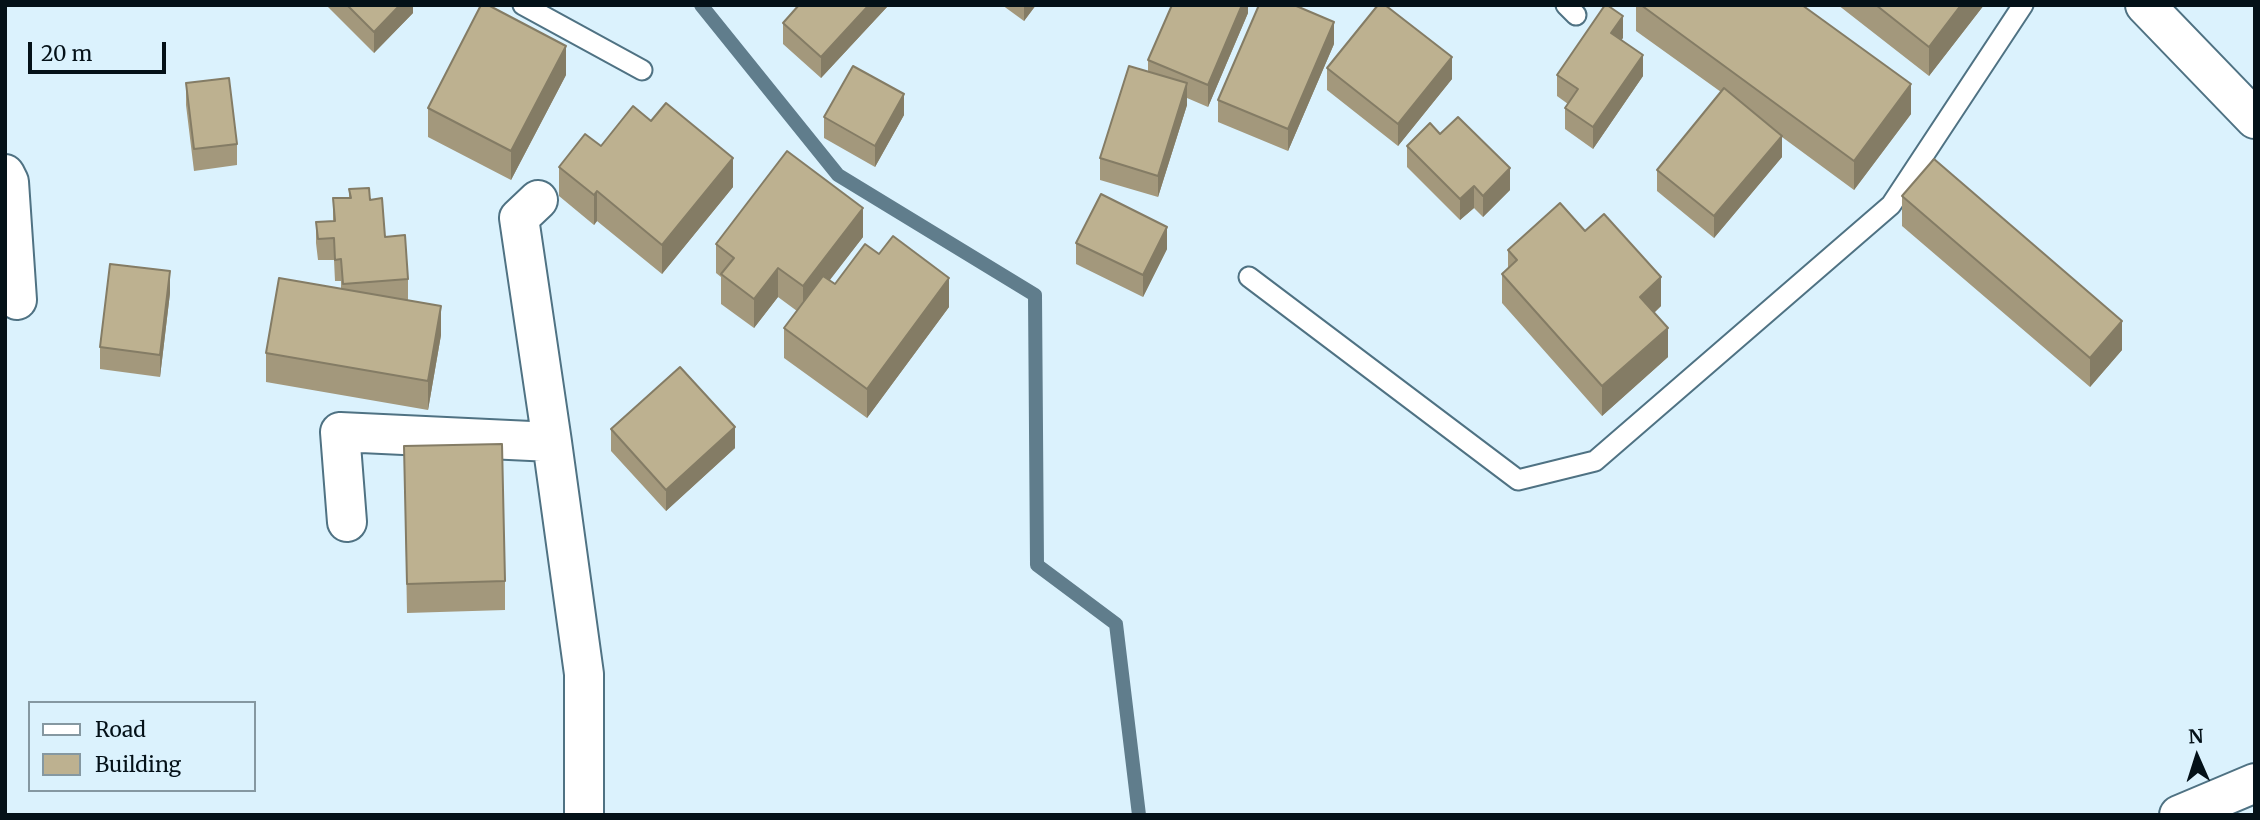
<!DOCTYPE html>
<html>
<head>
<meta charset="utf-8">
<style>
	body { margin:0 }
	#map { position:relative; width:2260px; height:820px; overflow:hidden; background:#dbf2fd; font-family:Merriweather,serif }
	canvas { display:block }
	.frame { position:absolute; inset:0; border:7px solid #041118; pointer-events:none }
	.legend { position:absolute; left:28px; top:701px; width:228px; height:91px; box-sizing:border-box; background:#dbf2fd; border:2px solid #8598a1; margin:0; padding:9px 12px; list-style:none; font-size:21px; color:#041118 }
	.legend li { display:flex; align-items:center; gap:14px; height:35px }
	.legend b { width:35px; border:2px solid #8598a1 }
	.north { position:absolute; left:2162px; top:722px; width:70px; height:70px; -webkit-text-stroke:5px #dbf2fd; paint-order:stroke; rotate:357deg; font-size:19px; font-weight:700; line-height:28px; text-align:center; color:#041118 }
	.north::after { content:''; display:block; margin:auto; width:24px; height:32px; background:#041118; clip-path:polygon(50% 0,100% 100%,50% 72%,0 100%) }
	.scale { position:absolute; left:28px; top:42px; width:138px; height:32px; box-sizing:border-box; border:4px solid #041118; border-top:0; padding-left:9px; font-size:21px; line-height:24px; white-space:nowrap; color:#041118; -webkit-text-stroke:5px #dbf2fd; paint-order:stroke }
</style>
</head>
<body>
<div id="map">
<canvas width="2260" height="820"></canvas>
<div class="frame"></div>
<ul class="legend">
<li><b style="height:9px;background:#fff"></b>Road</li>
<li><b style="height:19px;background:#bdb190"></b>Building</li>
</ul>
<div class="north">N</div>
<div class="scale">20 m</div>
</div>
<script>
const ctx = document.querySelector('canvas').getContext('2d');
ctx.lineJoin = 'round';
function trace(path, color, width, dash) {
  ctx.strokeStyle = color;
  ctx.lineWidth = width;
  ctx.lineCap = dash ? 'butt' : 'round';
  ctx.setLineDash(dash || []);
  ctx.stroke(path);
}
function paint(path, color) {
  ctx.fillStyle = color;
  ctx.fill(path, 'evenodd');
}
const stream = new Path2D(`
	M 701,5 L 838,175 L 1035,295 L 1037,565 L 1116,624 L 1139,815`);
const service = new Path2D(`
	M 523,5 L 642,70
	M 1566,5 L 1576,15
	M 1249,277 L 1518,480 L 1595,461 L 1891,205 L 2023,5`);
const minor = new Path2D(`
	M 2145,5 L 2255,119
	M 5,174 L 9,182 L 17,300
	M 552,442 L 584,674 L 584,815
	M 347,522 L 340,432 L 552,442 L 519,218 L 538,200
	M 2179,815 L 2255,783`);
const wall = new Path2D(`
	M 326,5 L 413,5 L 413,13 L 374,53 Z
	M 887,5 L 887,7 L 821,78 L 783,44 L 783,23 Z
	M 1002,5 L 1036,5 L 1024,21 Z
	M 1248,5 L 1248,13 L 1208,107 L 1187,98 L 1187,105 L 1158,197 L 1100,180 L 1100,158 L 1148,72 L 1148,60 Z
	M 1636,5 L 1802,5 L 1911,114 L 1854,190 L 1782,137 L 1782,157 L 1714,238 L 1657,191 L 1657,170 L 1721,92 L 1636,31 Z
	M 1838,5 L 1984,5 L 1929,76 Z
	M 1623,38 L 1621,40 L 1643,76 L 1593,149 L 1565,129 L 1565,108 L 1568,104 L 1557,96 L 1557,75 Z
	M 1334,44 L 1288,151 L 1218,122 L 1218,100 Z
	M 1327,68 L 1452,79 L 1398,146 L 1327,90 Z
	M 566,75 L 511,180 L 428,137 L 428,108 Z
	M 186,83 L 237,144 L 237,165 L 194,171 L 186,105 Z
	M 904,115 L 875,167 L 824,138 L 824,117 Z
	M 1440,134 L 1510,190 L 1483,217 L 1474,208 L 1460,220 L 1407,167 L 1407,146 Z
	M 601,146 L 733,187 L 662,274 L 597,221 L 594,225 L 559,196 L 559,167 Z
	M 349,189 L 370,200 L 385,237 L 408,279 L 408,300 L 441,335 L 428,410 L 266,382 L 266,353 L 341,289 L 341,281 L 335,281 L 334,260 L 318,260 L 316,243 L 316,222 L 333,221 L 333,198 L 349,198 Z
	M 1902,196 L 2122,350 L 2090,387 L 1902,226 Z
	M 1585,231 L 1661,306 L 1654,313 L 1668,357 L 1602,416 L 1502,303 L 1502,274 L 1508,269 L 1508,250 Z
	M 863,237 L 829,280 L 835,284 L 949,307 L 867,418 L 784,358 L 784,328 L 797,311 L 778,297 L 754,328 L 721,304 L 721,277 L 716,273 L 716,244 Z
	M 1076,243 L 1167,249 L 1143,297 L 1076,264 Z
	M 170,293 L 160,377 L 100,369 L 100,347 Z
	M 611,429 L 735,448 L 666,511 L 611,451 Z
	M 404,446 L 505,581 L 505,610 L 407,613 Z`);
const shadedWall = new Path2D(`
	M 400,5 L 413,5 L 413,13 L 374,53 L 374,32 Z
	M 869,5 L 887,5 L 887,7 L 821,78 L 821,57 Z
	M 1024,5 L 1036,5 L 1024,21 Z
	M 1242,5 L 1248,5 L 1248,13 L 1208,107 L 1208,85 Z
	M 1961,5 L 1984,5 L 1929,76 L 1929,47 Z
	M 1623,16 L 1623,38 L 1611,54 L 1611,33 Z
	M 1334,22 L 1334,44 L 1288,151 L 1288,129 Z
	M 566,46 L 566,75 L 511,180 L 511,151 Z
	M 1643,55 L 1643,76 L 1593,149 L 1593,127 Z
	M 1452,57 L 1452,79 L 1398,146 L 1398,124 Z
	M 1187,83 L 1187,105 L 1158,197 L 1158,176 Z
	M 1911,84 L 1911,114 L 1854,190 L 1854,161 Z
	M 904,94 L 904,115 L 875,167 L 875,146 Z
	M 1782,136 L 1782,157 L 1714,238 L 1714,216 Z
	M 733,158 L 733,187 L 662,274 L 662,245 Z
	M 1510,168 L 1510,190 L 1483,217 L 1483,196 Z
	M 1474,186 L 1474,208 L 1460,220 L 1460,199 Z
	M 597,191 L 597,221 L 594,225 L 594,195 Z
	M 863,208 L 863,237 L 803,315 L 803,286 Z
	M 1167,227 L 1167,249 L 1143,297 L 1143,275 Z
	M 778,268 L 778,297 L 754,328 L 754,299 Z
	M 170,271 L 170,293 L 160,377 L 160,355 Z
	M 1661,277 L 1661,306 L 1640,326 L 1640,297 Z
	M 949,278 L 949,307 L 867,418 L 867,389 Z
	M 441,306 L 441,335 L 428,410 L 428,381 Z
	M 2122,321 L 2122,350 L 2090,387 L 2090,358 Z
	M 1668,328 L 1668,357 L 1602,416 L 1602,386 Z
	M 735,427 L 735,448 L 666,511 L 666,490 Z`);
const building = new Path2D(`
	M 347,5 L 400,5 L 374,32 Z
	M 481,5 L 488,5 L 566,46 L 511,151 L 428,108 Z
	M 799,5 L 869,5 L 821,57 L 783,23 Z
	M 1172,5 L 1242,5 L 1208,85 L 1148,60 Z
	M 1259,5 L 1294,5 L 1334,22 L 1288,129 L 1218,100 Z
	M 1378,5 L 1385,5 L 1452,57 L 1398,124 L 1327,68 Z
	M 1605,5 L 1607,5 L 1623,16 L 1611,33 L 1643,55 L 1593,127 L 1565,108 L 1578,89 L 1557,75 Z
	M 1641,5 L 1802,5 L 1911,84 L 1854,161 Z
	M 1876,5 L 1961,5 L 1929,47 Z
	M 853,66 L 904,94 L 875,146 L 824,117 Z
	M 1129,66 L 1187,83 L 1158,176 L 1100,158 Z
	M 229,78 L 237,144 L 194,149 L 186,83 Z
	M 1724,88 L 1782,136 L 1714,216 L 1657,170 Z
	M 666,103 L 733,158 L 662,245 L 597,191 L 594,195 L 559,167 L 585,134 L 601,146 L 633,106 L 651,121 Z
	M 1458,117 L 1510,168 L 1483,196 L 1474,186 L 1460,199 L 1407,146 L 1430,123 L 1440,134 Z
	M 787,151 L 863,208 L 803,286 L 778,268 L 754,299 L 721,274 L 734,258 L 716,244 Z
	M 1934,159 L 2122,321 L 2090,358 L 1902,196 Z
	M 369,188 L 370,200 L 382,198 L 385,237 L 405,235 L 408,279 L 343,284 L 341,259 L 335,260 L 334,238 L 318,239 L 316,222 L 335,221 L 333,198 L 351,198 L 349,189 Z
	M 1101,194 L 1167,227 L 1143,275 L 1076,243 Z
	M 1560,203 L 1585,231 L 1604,214 L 1661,277 L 1640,297 L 1668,328 L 1602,386 L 1502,274 L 1517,260 L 1508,250 Z
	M 893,236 L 949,278 L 867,389 L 784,328 L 823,276 L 835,284 L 865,244 L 879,254 Z
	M 110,264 L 170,271 L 160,355 L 100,347 Z
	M 279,278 L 441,306 L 428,381 L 266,353 Z
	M 680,367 L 735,427 L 666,490 L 611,429 Z
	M 502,444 L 505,581 L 407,584 L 404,446 Z`);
trace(stream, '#607d8c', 14);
trace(service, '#4f7283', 23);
trace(minor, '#4f7283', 42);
trace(service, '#fff', 19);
trace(minor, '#fff', 38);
paint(wall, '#a3987c');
paint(shadedWall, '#847c65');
paint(building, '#bdb190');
trace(building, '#847c65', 2);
</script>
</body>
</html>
